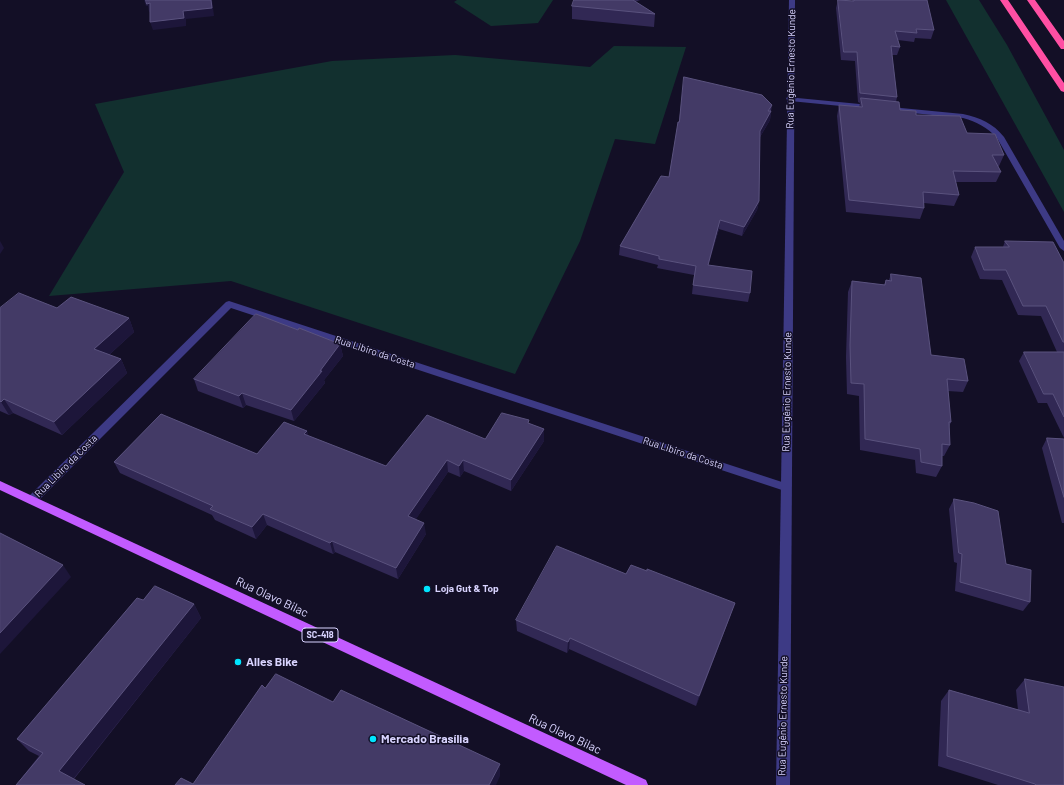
<!DOCTYPE html>
<html>
<head>
<meta charset="utf-8">
<style>
	body { margin:0 }
	canvas { display:block; background:#130f26 }
</style>
</head>
<body>
<canvas width="1064" height="785"></canvas>
<script>
const ctx = document.querySelector('canvas').getContext('2d');
ctx.lineJoin = 'round';
function paint(path, color) {
  ctx.fillStyle = color;
  ctx.fill(path, 'evenodd');
}
function trace(path, color, width, dash) {
  ctx.strokeStyle = color;
  ctx.lineWidth = width;
  ctx.lineCap = dash ? 'butt' : 'round';
  ctx.setLineDash(dash || []);
  ctx.stroke(path);
}
function label(font, color, halo, rows, align = 'center') {
  ctx.font = font + ' Barlow,sans-serif';
  ctx.lineWidth = 3;
  ctx.setLineDash([]);
  ctx.textBaseline = 'middle';
  ctx.strokeStyle = halo;
  ctx.fillStyle = color;
  for (const [text, x, y, turn = 0] of rows) {
    ctx.save();
    ctx.translate(x, y);
    ctx.rotate((+turn || 0) * Math.PI / 180);
    ctx.textAlign = isNaN(turn) ? turn : align;
    if (halo) ctx.strokeText(text, 0, 0);
    ctx.fillText(text, 0, 0);
    ctx.restore();
  }
}
const green = new Path2D(`
	M 457,0 L 553,0 L 538,23 L 491,26 L 454,2 Z
	M 946,0 L 979,0 L 1007,45 L 1064,150 L 1064,212 Z
	M 614,46 L 686,47 L 655,144 L 615,139 L 580,241 L 515,374 L 231,281 L 49,296 L 124,172 L 95,104 L 332,61 L 455,55 L 590,67 Z`);
const minor = new Path2D(`
	M 787,97 L 963,114 C 980,118 993,123 1004,137 L 1064,241 L 1064,251 L 1060,248 L 997,138 C 987,127 977,122 963,118 L 790,101 L 786,99 Z
	M 229,301 L 785,483 L 789,484 L 790,487 L 789,490 L 785,491 L 231,308 L 36,503 L 32,504 L 28,503 L 26,500 L 28,497 L 226,302 Z`);
const tertiary = new Path2D(`
	M 789,0 L 795,0 L 790,785 L 776,785 Z`);
const primary = new Path2D(`
	M 0,481 L 646,780 L 648,785 L 626,785 L 0,490 Z`);
const motorway = new Path2D(`
	M 1000,0 L 1008,0 L 1064,83 L 1064,92 L 1061,91 Z
	M 1027,0 L 1035,0 L 1064,41 L 1064,49 L 1061,49 Z`);
const wall = new Path2D(`
	M 574,0 L 640,0 L 635,2 L 655,14 L 654,27 L 572,19 L 572,6 Z
	M 838,0 L 852,1 L 852,0 L 927,0 L 934,30 L 931,39 L 915,38 L 914,42 L 898,40 L 900,47 L 897,55 L 892,55 L 897,97 L 896,102 L 900,110 L 967,133 L 1004,155 L 999,166 L 998,166 L 1001,172 L 996,182 L 956,182 L 959,195 L 954,206 L 924,203 L 924,208 L 920,219 L 846,212 L 837,116 L 839,105 L 859,107 L 860,103 L 858,102 L 855,61 L 841,60 L 836,8 Z
	M 772,105 L 771,111 L 770,120 L 760,137 L 759,201 L 757,210 L 742,236 L 719,229 L 708,265 L 750,293 L 748,302 L 692,294 L 694,275 L 657,268 L 658,265 L 619,255 L 620,246 L 669,177 L 679,122 Z
	M 1005,241 L 1064,263 L 1064,438 L 1047,403 L 1038,403 L 1019,361 L 1024,352 L 1057,352 L 1041,316 L 1018,315 L 1002,280 L 980,279 L 971,257 L 975,247 L 1003,247 Z
	M 891,274 L 931,355 L 968,381 L 963,392 L 948,391 L 951,422 L 949,427 L 950,445 L 944,456 L 942,456 L 942,466 L 936,477 L 916,473 L 915,460 L 860,450 L 859,396 L 847,394 L 846,357 L 848,292 L 852,281 L 884,285 L 886,280 L 889,280 Z
	M 0,308 L 57,308 L 129,318 L 134,332 L 109,355 L 121,359 L 127,373 L 62,435 L 13,413 L 9,415 L 0,411 Z
	M 298,330 L 340,344 L 343,356 L 324,380 L 325,383 L 294,421 L 246,405 L 243,408 L 198,391 L 194,379 Z
	M 529,424 L 544,429 L 544,441 L 511,491 L 464,471 L 460,477 L 448,472 L 415,520 L 426,534 L 398,579 L 335,552 L 333,554 L 267,525 L 256,539 L 215,520 L 212,515 L 120,473 L 114,462 L 257,454 L 307,431 L 308,436 L 386,466 L 485,439 Z
	M 1047,438 L 1064,439 L 1064,523 L 1062,523 L 1042,448 Z
	M 954,499 L 1006,564 L 1030,602 L 1023,611 L 955,591 L 957,563 L 954,562 L 949,509 Z
	M 626,574 L 731,614 L 696,706 L 569,649 L 567,653 L 517,631 L 516,620 Z
	M 143,600 L 194,604 L 201,618 L 74,779 L 16,785 L 39,756 L 29,751 L 17,739 Z
	M 1025,679 L 1064,785 L 998,785 L 938,766 L 941,701 L 949,690 L 1018,710 L 1016,690 Z`);
const shadedWall = new Path2D(`
	M 144,0 L 147,0 L 150,3 L 152,11 L 149,12 L 148,6 L 146,6 Z
	M 211,0 L 212,0 L 214,16 L 186,19 L 186,26 L 153,30 L 150,22 Z
	M 771,111 L 770,120 L 758,140 L 760,131 Z
	M 759,201 L 757,210 L 742,236 L 744,227 Z
	M 720,220 L 719,229 L 706,274 L 708,265 Z
	M 0,241 L 4,248 L 0,254 Z
	M 129,318 L 134,332 L 100,363 L 94,349 Z
	M 340,344 L 343,356 L 324,380 L 325,383 L 294,421 L 291,410 L 320,371 Z
	M 121,359 L 127,373 L 62,435 L 54,422 Z
	M 242,393 L 246,405 L 243,408 L 239,396 Z
	M 4,399 L 13,413 L 9,415 L 1,402 Z
	M 544,429 L 544,441 L 511,491 L 511,480 Z
	M 307,431 L 310,443 L 304,434 Z
	M 447,460 L 448,472 L 410,528 L 408,516 Z
	M 463,460 L 464,471 L 460,477 L 459,466 Z
	M 263,514 L 267,525 L 256,539 L 252,527 Z
	M 424,523 L 426,534 L 398,579 L 396,568 Z
	M 332,541 L 335,552 L 333,554 L 330,543 Z
	M 63,565 L 71,577 L 0,654 L 0,633 Z
	M 735,603 L 731,614 L 696,706 L 699,696 Z
	M 194,604 L 201,618 L 70,783 L 59,771 Z
	M 570,638 L 569,649 L 567,653 L 568,642 Z
	M 500,764 L 500,776 L 496,785 L 489,785 Z`);
const building = new Path2D(`
	M 146,0 L 211,0 L 212,8 L 183,11 L 184,18 L 150,22 L 150,3 L 147,4 Z
	M 574,0 L 633,0 L 655,14 L 572,6 Z
	M 838,0 L 854,1 L 854,0 L 927,0 L 934,30 L 916,29 L 917,33 L 895,31 L 900,47 L 891,46 L 897,97 L 860,93 L 857,52 L 844,52 Z
	M 684,77 L 762,95 L 772,105 L 768,111 L 771,111 L 760,131 L 759,201 L 744,227 L 720,220 L 708,265 L 752,271 L 750,293 L 693,285 L 696,266 L 659,259 L 659,256 L 620,246 L 661,176 L 669,177 L 678,122 L 679,122 Z
	M 861,98 L 899,102 L 900,110 L 916,111 L 916,115 L 960,116 L 967,133 L 995,134 L 1004,155 L 992,155 L 1001,172 L 953,171 L 959,195 L 923,192 L 924,208 L 849,200 L 839,105 L 862,107 Z
	M 1005,241 L 1053,242 L 1064,263 L 1064,342 L 1063,342 L 1046,306 L 1023,306 L 1006,270 L 984,270 L 975,247 L 1009,247 Z
	M 891,274 L 921,278 L 931,355 L 964,359 L 968,381 L 947,379 L 951,422 L 949,422 L 950,445 L 942,444 L 942,466 L 921,462 L 920,449 L 865,439 L 864,384 L 851,383 L 850,345 L 852,281 L 885,285 L 886,280 L 891,281 Z
	M 19,293 L 57,308 L 71,297 L 129,318 L 94,349 L 121,359 L 54,422 L 4,399 L 1,402 L 0,401 L 0,308 Z
	M 256,314 L 298,330 L 299,328 L 340,344 L 320,371 L 322,371 L 291,410 L 242,393 L 239,396 L 194,379 Z
	M 1024,352 L 1064,352 L 1064,417 L 1053,394 L 1044,394 Z
	M 502,413 L 529,420 L 528,423 L 544,429 L 511,480 L 463,460 L 459,466 L 447,460 L 408,516 L 424,523 L 396,568 L 332,541 L 330,543 L 263,514 L 252,527 L 210,509 L 213,506 L 114,462 L 161,414 L 257,454 L 284,422 L 307,431 L 304,434 L 386,466 L 427,415 L 485,439 Z
	M 1047,438 L 1064,439 L 1064,497 Z
	M 954,499 L 974,503 L 998,511 L 1006,564 L 1031,570 L 1030,602 L 960,582 L 962,554 L 959,553 Z
	M 0,533 L 63,565 L 0,633 Z
	M 557,546 L 626,574 L 631,565 L 647,571 L 647,569 L 735,603 L 699,696 L 570,638 L 568,642 L 516,620 Z
	M 155,586 L 194,604 L 59,771 L 85,785 L 16,785 L 43,753 L 17,739 L 137,598 L 143,600 Z
	M 276,674 L 333,702 L 341,690 L 500,764 L 489,785 L 175,785 L 181,778 L 193,784 L 262,685 L 265,688 Z
	M 1025,679 L 1064,687 L 1064,785 L 1036,785 L 1035,784 L 947,756 L 949,690 L 1029,713 Z`);
const markers = [
	[427,589,4,"#00e5ff"],
	[238,662,4,"#00e5ff"],
	[373,739,4,"#00e5ff"]
];
const shields = [
	[320,635,36]
];
const shieldNames = [
	["SC-418",320,635]
];
const streetNames = [
	["Rua Eugênio Ernesto Kunde",791,69,-89],
	["Rua Libiro da Costa",375,352,18],
	["Rua Eugênio Ernesto Kunde",787,392,-89],
	["Rua Libiro da Costa",683,453,18],
	["Rua Libiro da Costa",66,466,-45],
	["Rua Eugênio Ernesto Kunde",783,716,-89]
];
const poiNames = [
	["Loja Gut & Top",435,589]
];
const nearStreetnames = [
	["Rua Olavo Bilac",272,597,25],
	["Rua Olavo Bilac",565,734,25]
];
const nearPoinames = [
	["Alles Bike",246,662],
	["Mercado Brasília",381,739]
];
paint(green, '#12302f');
paint(minor, '#3d3a85');
paint(tertiary, '#3d3a85');
paint(primary, '#c25bff');
paint(motorway, '#ff4fa3');
paint(wall, '#312854');
paint(shadedWall, '#1d163a');
paint(building, '#433a66');
trace(building, '#5a527e', 1);
for (const [x, y, r, color] of markers) {
  const dot = new Path2D();
  dot.arc(x, y, r, 0, 2 * Math.PI);
  ctx.fillStyle = color;
  ctx.fill(dot);
  trace(dot, '#130f26', 1.5);
}
for (const [x, y, w] of shields) {
  const box = new Path2D();
  box.roundRect(x - w / 2, y - 7, w, 14, 3);
  ctx.fillStyle = '#130f26';
  ctx.fill(box);
  trace(box, '#d9d4ff', 1);
}
label('bold 9px', '#d9d4ff', null, shieldNames);
label('10px', '#d9d4ff', '#130f26', streetNames);
label('bold 10px', '#d9d4ff', '#130f26', poiNames, 'left');
label('12px', '#d9d4ff', '#130f26', nearStreetnames);
label('bold 12px', '#d9d4ff', '#130f26', nearPoinames, 'left');
</script>
</body>
</html>
